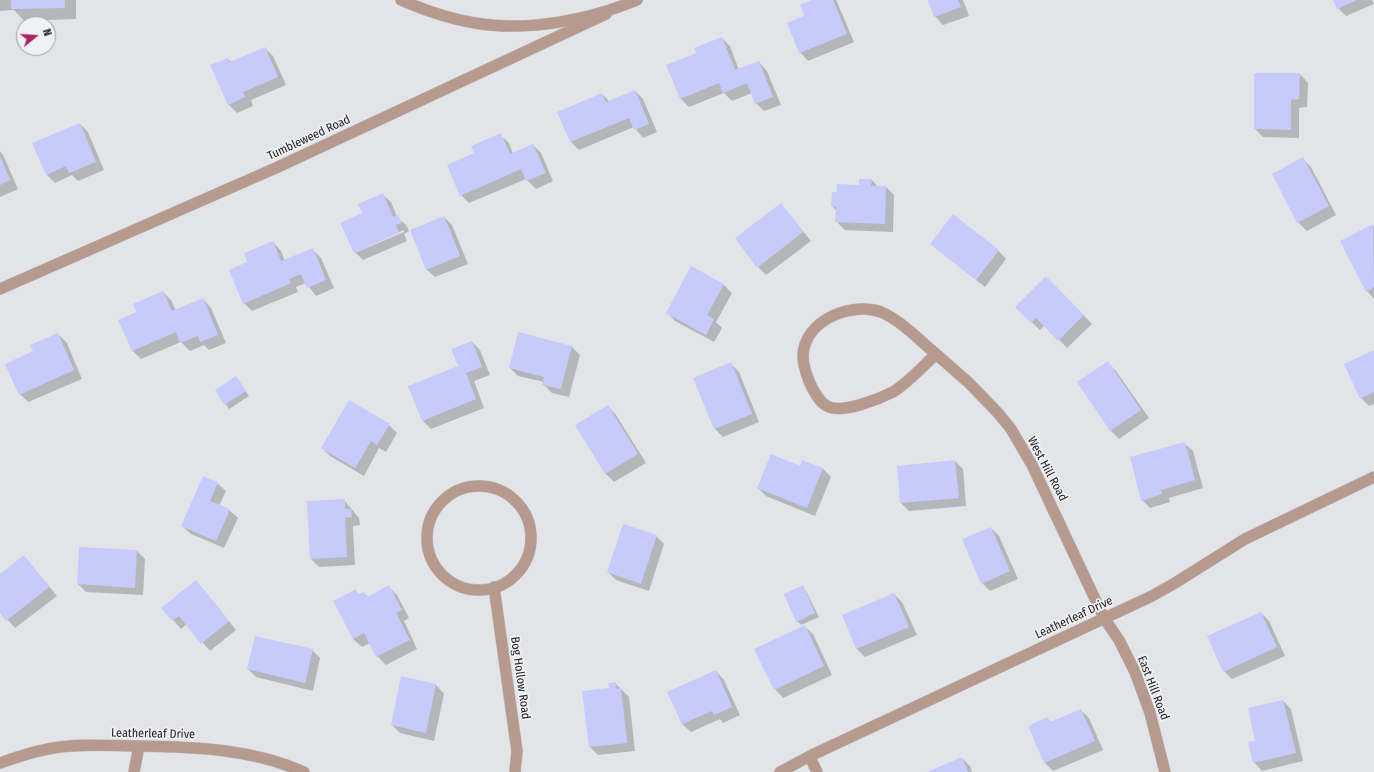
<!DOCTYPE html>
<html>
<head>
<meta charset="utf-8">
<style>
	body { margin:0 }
	#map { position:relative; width:1374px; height:772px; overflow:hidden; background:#e3e4e8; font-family:"Fira Sans Condensed",sans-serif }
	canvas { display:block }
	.north { position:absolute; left:16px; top:16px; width:40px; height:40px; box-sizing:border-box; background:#f0f1f5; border:1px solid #9e9fa2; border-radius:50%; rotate:72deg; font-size:11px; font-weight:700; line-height:16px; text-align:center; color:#232325 }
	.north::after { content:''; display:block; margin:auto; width:14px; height:18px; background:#ad2263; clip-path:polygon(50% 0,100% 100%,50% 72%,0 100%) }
</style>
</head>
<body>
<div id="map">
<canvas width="1374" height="772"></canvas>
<div class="north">N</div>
</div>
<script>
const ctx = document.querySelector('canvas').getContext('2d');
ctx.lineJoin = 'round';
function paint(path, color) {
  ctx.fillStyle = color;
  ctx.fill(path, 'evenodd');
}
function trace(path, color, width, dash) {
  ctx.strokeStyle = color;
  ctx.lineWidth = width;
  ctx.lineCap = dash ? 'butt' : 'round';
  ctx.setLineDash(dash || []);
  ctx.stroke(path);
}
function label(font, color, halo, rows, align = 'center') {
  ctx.font = font + ' "Fira Sans Condensed",sans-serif';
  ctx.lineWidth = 3.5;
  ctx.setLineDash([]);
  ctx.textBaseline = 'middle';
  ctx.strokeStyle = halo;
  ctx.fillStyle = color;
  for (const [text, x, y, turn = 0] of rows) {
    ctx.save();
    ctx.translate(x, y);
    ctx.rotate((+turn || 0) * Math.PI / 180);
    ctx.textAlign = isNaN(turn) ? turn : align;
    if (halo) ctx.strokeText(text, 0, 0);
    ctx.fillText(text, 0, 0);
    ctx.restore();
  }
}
const shadow = new Path2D(`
	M 0,0 L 76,0 L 76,19 L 24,21 L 14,10 L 0,11 Z
	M 814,0 L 836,0 L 837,2 L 854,42 L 808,61 L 800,52 L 806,17 Z
	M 929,0 L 963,0 L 969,16 L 943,25 L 935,16 Z
	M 1334,0 L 1372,0 L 1374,4 L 1346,16 L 1338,8 Z
	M 722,38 L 730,46 L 739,70 L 759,62 L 767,71 L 781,105 L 764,111 L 756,103 L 752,93 L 732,101 L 724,93 L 689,107 L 680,98 L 697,53 Z
	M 265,48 L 273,56 L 286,85 L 251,100 L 253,106 L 237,113 L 229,105 L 228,59 L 232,62 Z
	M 1300,74 L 1308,83 L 1307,107 L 1299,108 L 1299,138 L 1263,137 L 1255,129 Z
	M 635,91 L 643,99 L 657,132 L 643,138 L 634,127 L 579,150 L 571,142 L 602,94 L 610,102 Z
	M 80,124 L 88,132 L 104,170 L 78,181 L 72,175 L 55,183 L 47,175 Z
	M 500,135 L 509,143 L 513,154 L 533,145 L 541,153 L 553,181 L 536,189 L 526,179 L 469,203 L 461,195 L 475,153 Z
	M 0,151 L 3,155 L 18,189 L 0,197 Z
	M 1303,159 L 1311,167 L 1336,215 L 1307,231 L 1298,222 L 1273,174 Z
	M 872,180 L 878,187 L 886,187 L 894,195 L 893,232 L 845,230 L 836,221 L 837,211 L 832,206 L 838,193 Z
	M 382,194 L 391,202 L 397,217 L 406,225 L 409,231 L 404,234 L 407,241 L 363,260 L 355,252 L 364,213 ZM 404,230 L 404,232 L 357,252 L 357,250 Z
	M 781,204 L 811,241 L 766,275 L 758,267 Z
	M 444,217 L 452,225 L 468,264 L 435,277 L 426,269 Z
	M 1373,225 L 1374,227 L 1374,299 L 1367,291 Z
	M 273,242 L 281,251 L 285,261 L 312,249 L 321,258 L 334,288 L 316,296 L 306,283 L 296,287 L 298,292 L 252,311 L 244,303 L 249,262 Z
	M 931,244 L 998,250 L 1006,259 L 985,287 Z
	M 692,267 L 724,285 L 732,293 L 716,322 L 722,328 L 714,342 L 675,321 L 667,312 Z
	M 1046,277 L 1092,324 L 1067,348 L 1045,325 L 1040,330 L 1016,307 Z
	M 163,292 L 171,300 L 176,311 L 203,299 L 211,308 L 226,343 L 209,350 L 204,345 L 190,351 L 181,342 L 141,359 L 132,350 L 138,313 Z
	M 58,334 L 67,343 L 82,379 L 28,402 L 20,394 Z
	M 472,342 L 480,350 L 490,375 L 474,381 L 484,408 L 431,429 L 423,421 L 459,367 Z
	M 572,347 L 580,355 L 569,397 L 552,393 L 543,384 L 544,382 L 518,376 L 510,368 Z
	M 1374,351 L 1374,404 L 1369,406 L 1361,398 Z
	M 1108,363 L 1116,371 L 1149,418 L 1119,439 L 1111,431 L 1078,383 Z
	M 731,364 L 739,372 L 759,422 L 723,437 L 715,429 L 694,379 Z
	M 236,377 L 249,396 L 229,409 L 216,390 Z
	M 608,406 L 616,415 L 646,463 L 614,482 L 606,474 L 576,425 Z
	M 389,425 L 397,433 L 386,452 L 379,448 L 364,476 L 330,456 L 322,448 Z
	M 1184,443 L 1193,451 L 1203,488 L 1169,498 L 1170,502 L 1150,508 L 1142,500 Z
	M 955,461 L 963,469 L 966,506 L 909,511 L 901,503 Z
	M 801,467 L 823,469 L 831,477 L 815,516 L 766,496 L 758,488 Z
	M 217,483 L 226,491 L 219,506 L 229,510 L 238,518 L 224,548 L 191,534 L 182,526 Z
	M 344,500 L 359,518 L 360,525 L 353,526 L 355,565 L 319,567 L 311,559 Z
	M 991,528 L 999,536 L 1018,579 L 990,591 L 982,583 Z
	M 656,536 L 664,544 L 649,591 L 616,580 L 608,572 Z
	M 137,551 L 145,559 L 143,595 L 86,592 L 78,584 Z
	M 24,556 L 57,596 L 15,628 L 0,611 L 0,575 Z
	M 389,587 L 397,595 L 409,618 L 404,621 L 417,649 L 386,665 L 377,656 L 370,643 L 362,647 L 353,639 L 355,591 L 359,595 L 364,593 L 368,597 Z
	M 802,587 L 806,591 L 819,617 L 801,625 L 797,621 Z
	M 204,590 L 236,630 L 210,651 L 187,624 L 181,629 L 163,608 Z
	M 894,594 L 902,602 L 917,635 L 865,657 L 857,649 L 843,616 Z
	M 1261,613 L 1269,621 L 1285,656 L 1232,679 L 1224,671 Z
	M 804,626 L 813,634 L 832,675 L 783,698 L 775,689 Z
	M 312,650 L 320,658 L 313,691 L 256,677 L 248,669 Z
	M 716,671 L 724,680 L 740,715 L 723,723 L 720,719 L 691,732 L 682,724 L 669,693 Z
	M 402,678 L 436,685 L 444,694 L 434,741 L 400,733 L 392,725 Z
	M 615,683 L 629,697 L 635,751 L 598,755 L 590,747 L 610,689 Z
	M 1283,701 L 1291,709 L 1303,761 L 1262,771 L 1254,762 L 1256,741 Z
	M 1080,710 L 1089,718 L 1103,750 L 1053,771 L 1045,763 L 1029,726 L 1047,718 L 1051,722 Z
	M 962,758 L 970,766 L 972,772 L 929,772 Z`);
const building = new Path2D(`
	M 11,0 L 65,0 L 65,8 L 11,9 Z
	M 811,0 L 833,0 L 847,34 L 799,53 L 787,23 L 804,16 L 800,5 Z
	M 928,0 L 958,0 L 961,7 L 934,17 Z
	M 1333,0 L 1357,0 L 1337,9 Z
	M 722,37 L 735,70 L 759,61 L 773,97 L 755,104 L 747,83 L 723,93 L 719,83 L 680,99 L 666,65 L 696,53 L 694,48 Z
	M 265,47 L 278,77 L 243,92 L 245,97 L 228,105 L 210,65 L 228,58 L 230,62 Z
	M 1254,73 L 1300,73 L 1299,99 L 1291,100 L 1291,130 L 1254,129 Z
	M 635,90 L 649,124 L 634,130 L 629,118 L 570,142 L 557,112 L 602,93 L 606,102 Z
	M 80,123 L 96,162 L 69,173 L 66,166 L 46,175 L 32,143 Z
	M 501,133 L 510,154 L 533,144 L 546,173 L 526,181 L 521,169 L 460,196 L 447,165 L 474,153 L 471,146 Z
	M 0,156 L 10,180 L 0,185 Z
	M 1303,157 L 1329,206 L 1297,223 L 1272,174 Z
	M 859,179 L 872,179 L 871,186 L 886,186 L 885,224 L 835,222 L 836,207 L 831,206 L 832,192 L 837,192 L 837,184 L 859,185 Z
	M 383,193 L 393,217 L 398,215 L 402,223 L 396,225 L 399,233 L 354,253 L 340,223 L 362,213 L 358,204 Z
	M 781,203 L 803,232 L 757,268 L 735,238 Z
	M 953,214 L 999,250 L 976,280 L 930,244 Z
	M 444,216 L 460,256 L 426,270 L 410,230 Z
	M 1373,224 L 1374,287 L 1366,292 L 1340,241 Z
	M 273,241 L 281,261 L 313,248 L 326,280 L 307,288 L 301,274 L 289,279 L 291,283 L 243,304 L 229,270 L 247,262 L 244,253 Z
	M 691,266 L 724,284 L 707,315 L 714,319 L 706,335 L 666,313 Z
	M 1046,276 L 1084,315 L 1058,341 L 1036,318 L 1031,323 L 1015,307 Z
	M 163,291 L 172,311 L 203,298 L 218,335 L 200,342 L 198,336 L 180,343 L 176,332 L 132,351 L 118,320 L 136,312 L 133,304 Z
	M 518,332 L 572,346 L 561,389 L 542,385 L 544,377 L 509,368 Z
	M 58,333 L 74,370 L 19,395 L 5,364 L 33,351 L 30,345 Z
	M 472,341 L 482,367 L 466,373 L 476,399 L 422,421 L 408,386 L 458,366 L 451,349 Z
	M 1374,350 L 1374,392 L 1360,399 L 1344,364 Z
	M 1108,361 L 1141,410 L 1110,431 L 1077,382 Z
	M 731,362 L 752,414 L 714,429 L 693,378 Z
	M 236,376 L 246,391 L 224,405 L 215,390 Z
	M 349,400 L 390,424 L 377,445 L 371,441 L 355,468 L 321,448 Z
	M 608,405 L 638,454 L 605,474 L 575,425 Z
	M 1185,442 L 1195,480 L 1161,490 L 1162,494 L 1141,501 L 1130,457 Z
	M 771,454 L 800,466 L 802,460 L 823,468 L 807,508 L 757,488 Z
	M 955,460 L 959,498 L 900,503 L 897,466 Z
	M 203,476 L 218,482 L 210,501 L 230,509 L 216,541 L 181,526 Z
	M 345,499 L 345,509 L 351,509 L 352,517 L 345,518 L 347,557 L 310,559 L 307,501 Z
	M 623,524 L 657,535 L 641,584 L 607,572 Z
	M 991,527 L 1010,571 L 981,584 L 962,539 Z
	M 79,547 L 137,550 L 135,588 L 77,584 Z
	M 24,555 L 49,587 L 6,621 L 0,613 L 0,574 Z
	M 196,580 L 229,621 L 201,644 L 179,616 L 172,621 L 161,608 Z
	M 389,585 L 402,610 L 396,613 L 410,640 L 376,657 L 364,633 L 353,639 L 333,601 L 356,589 L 358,594 L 364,592 L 367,597 Z
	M 803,585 L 815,613 L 796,622 L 784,594 Z
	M 894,593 L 909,627 L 856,649 L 842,615 Z
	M 1261,612 L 1277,647 L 1223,672 L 1207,636 Z
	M 805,625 L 824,666 L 774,690 L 754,649 Z
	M 255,636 L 313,649 L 305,683 L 247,669 Z
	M 716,670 L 732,707 L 714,715 L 712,711 L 682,724 L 667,692 Z
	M 401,676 L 436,684 L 426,733 L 391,725 Z
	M 616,682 L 616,689 L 621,688 L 627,743 L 589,747 L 582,691 L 609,688 L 608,683 Z
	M 1283,700 L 1296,753 L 1253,763 L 1248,742 L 1255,741 L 1248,708 Z
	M 1081,709 L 1095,741 L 1044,763 L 1028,726 L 1047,717 L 1050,722 Z
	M 962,757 L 968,772 L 927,772 Z`);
const minor = new Path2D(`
	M 0,289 L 278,167 L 606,14
	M 936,354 C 919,340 902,321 881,312 C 853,302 811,318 804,348 C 801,359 805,371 809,381 C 813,390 819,403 829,407 C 844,413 879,399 893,392 C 909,382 922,367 936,354 L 969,383 L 998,413 L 1011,429 L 1032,465 L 1104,618 L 1119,640 L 1135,672 L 1150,713 L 1165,772
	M427 538a52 52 0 1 1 104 0a52 52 0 1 1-104 0Z
	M 494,587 L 517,751 L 515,772
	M 810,757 L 817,772
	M 0,763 C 17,757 35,751 53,748 C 81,743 111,746 140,746 C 197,747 252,749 304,772
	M 134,772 L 139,746
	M 780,772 L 812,755 L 1152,596 L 1175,583 L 1245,539 L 1374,477`);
const tertiary = new Path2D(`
	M 401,0 C 424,10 450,19 475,23 C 527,32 589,20 637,0`);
const streetNames = [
	["Tumbleweed Road",309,138,-25],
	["West Hill Road",1047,469,62],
	["Leatherleaf Drive",1074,618,-25],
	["Bog Hollow Road",520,678,82],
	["East Hill Road",1153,688,69],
	["Leatherleaf Drive",153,734,1]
];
paint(shadow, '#0003');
paint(building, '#c6cbfc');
trace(minor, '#c0c1c5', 12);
trace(tertiary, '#c0c1c5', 12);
trace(minor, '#b69a8e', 11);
trace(tertiary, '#b69a8e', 11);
label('12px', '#232325', '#f0f1f5', streetNames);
</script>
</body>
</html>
